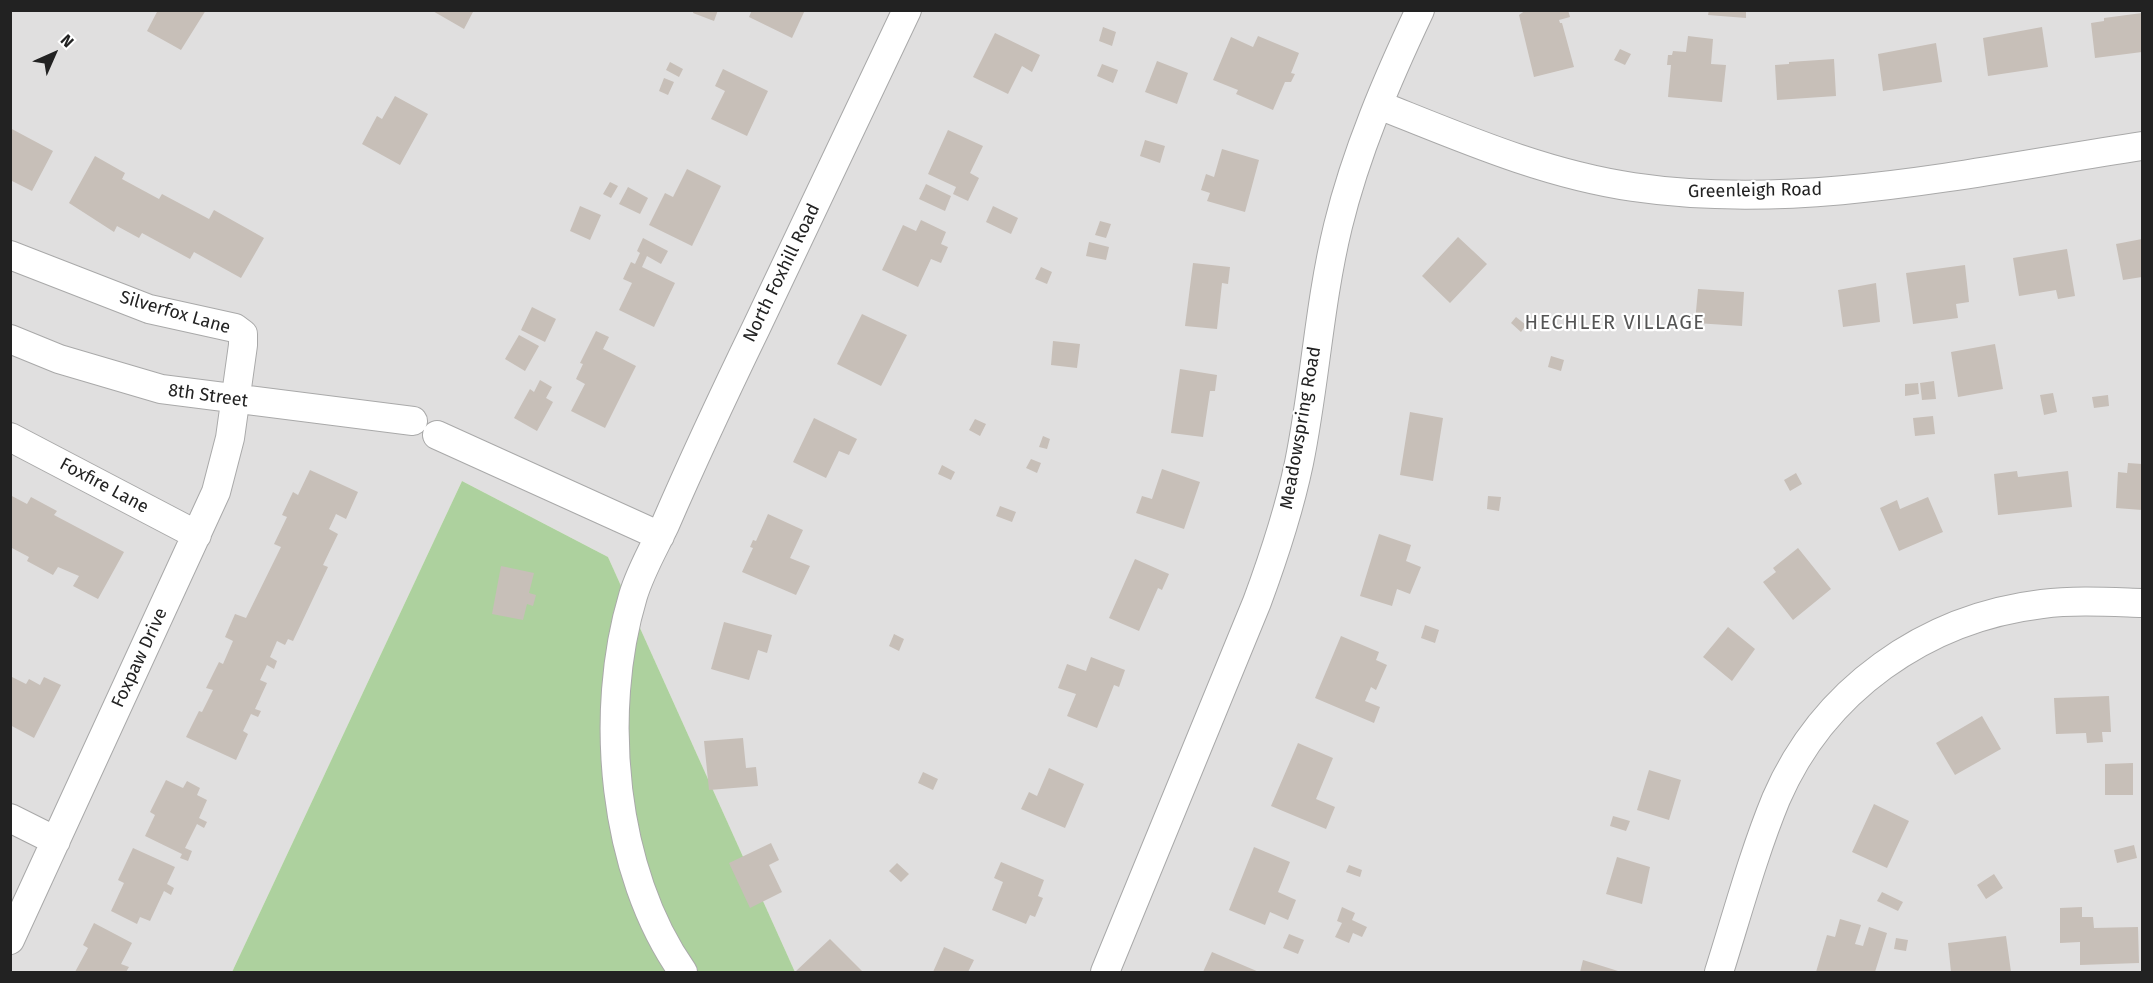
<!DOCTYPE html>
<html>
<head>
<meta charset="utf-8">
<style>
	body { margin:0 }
	#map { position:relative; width:2153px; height:983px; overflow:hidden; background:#f2efe9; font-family:"Fira Sans",sans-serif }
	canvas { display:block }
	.frame { position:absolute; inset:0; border:12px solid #222; pointer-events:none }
	.north { position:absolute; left:24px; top:24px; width:60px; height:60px; -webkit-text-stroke:4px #fff; paint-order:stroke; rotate:45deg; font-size:16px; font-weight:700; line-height:24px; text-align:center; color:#222 }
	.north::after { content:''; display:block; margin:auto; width:21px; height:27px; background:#222; clip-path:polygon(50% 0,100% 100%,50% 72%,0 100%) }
</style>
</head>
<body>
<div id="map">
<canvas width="2153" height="983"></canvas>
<div class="frame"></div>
<div class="north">N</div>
</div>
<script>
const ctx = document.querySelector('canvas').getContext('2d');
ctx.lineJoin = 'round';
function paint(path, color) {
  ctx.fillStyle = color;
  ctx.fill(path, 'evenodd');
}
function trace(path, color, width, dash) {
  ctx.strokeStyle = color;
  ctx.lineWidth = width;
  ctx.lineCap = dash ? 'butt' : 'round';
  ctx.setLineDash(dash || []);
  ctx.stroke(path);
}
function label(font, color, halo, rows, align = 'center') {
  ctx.font = font + ' "Fira Sans",sans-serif';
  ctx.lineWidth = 4.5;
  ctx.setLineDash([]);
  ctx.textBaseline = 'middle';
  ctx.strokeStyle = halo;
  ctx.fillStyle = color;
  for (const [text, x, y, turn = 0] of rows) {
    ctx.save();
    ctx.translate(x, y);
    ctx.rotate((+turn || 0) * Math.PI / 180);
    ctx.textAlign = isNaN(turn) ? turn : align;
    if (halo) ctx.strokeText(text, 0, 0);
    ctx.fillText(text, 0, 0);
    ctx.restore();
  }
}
const residential = new Path2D(`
	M 10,11 L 2142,11 L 2142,972 L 795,972 L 608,557 L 462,481 L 232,972 L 11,972 Z`);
const forest = new Path2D(`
	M 462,481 L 608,557 L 795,972 L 232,972 Z`);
const building = new Path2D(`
	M 158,10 L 206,10 L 181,50 L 147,31 Z
	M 431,10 L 474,10 L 464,29 Z
	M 694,10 L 718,10 L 714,21 L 693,13 Z
	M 752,10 L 805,10 L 792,38 L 749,17 Z
	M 1526,10 L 1568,10 L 1570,17 L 1559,20 L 1560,23 L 1562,23 L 1574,67 L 1534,77 L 1519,15 Z
	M 1709,10 L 1746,10 L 1746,18 L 1708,15 Z
	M 2142,13 L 2142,52 L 2095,58 L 2091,23 L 2104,21 L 2104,18 Z
	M 1103,27 L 1116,32 L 1112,46 L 1099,41 Z
	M 2042,27 L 2048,67 L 1988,76 L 1983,38 Z
	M 995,33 L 1040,55 L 1032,72 L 1022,66 L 1008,94 L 973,77 Z
	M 1258,36 L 1299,53 L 1291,73 L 1295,74 L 1291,82 L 1285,82 L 1273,110 L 1236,94 L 1238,90 L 1213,80 L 1231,37 L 1253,47 Z
	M 1688,36 L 1713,39 L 1711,64 L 1726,65 L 1722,102 L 1668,97 L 1671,65 L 1667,65 L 1668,55 L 1672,55 L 1673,51 L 1686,52 Z
	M 1936,43 L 1942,82 L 1883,91 L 1878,54 Z
	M 1620,49 L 1631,54 L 1625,65 L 1614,60 Z
	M 1834,59 L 1836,96 L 1777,100 L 1775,65 L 1789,64 L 1789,62 Z
	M 1157,61 L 1188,73 L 1177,104 L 1145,92 Z
	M 670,62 L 683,69 L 679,77 L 666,70 Z
	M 1102,64 L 1118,70 L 1113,83 L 1097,76 Z
	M 723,69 L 768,91 L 747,136 L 711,119 L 725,91 L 715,86 Z
	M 664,78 L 674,82 L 668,95 L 659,91 Z
	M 395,96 L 428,114 L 400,165 L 362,144 L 377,116 L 382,119 Z
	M 10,128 L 53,151 L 32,191 L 10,180 Z
	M 948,130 L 983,146 L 970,173 L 979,178 L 968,201 L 953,194 L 956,187 L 928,174 Z
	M 1145,140 L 1165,146 L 1160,163 L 1140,156 Z
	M 1222,149 L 1259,160 L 1245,212 L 1207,201 L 1210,193 L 1201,190 L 1206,174 L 1214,177 Z
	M 95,156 L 125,173 L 122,179 L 159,199 L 162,194 L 209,219 L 214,210 L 264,238 L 241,278 L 194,252 L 190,259 L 142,233 L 139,238 L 117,226 L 114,232 L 69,203 Z
	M 687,169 L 721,186 L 692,246 L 649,225 L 665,193 L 673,197 Z
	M 610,182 L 618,186 L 611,198 L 603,194 Z
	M 926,184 L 951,196 L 945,211 L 919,199 Z
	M 628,187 L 648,198 L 640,214 L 619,204 Z
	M 580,206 L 601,215 L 590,240 L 570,231 Z
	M 993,206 L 1018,218 L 1011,234 L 986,222 Z
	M 921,220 L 946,232 L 941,244 L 948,247 L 941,263 L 931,259 L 918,287 L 882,270 L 903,225 L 916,231 Z
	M 1100,221 L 1111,224 L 1106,238 L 1095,235 Z
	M 1458,237 L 1487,264 L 1450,303 L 1422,276 Z
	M 643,238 L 668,251 L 661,264 L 647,256 L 642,267 L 675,283 L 654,327 L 619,310 L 632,283 L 623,279 L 631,262 L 635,264 L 640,253 L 637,251 Z
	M 2142,239 L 2142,277 L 2123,280 L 2116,244 Z
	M 1089,242 L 1109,247 L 1106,260 L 1086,256 Z
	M 2067,249 L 2075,296 L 2058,299 L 2056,290 L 2019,296 L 2013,258 Z
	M 1193,263 L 1230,267 L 1228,284 L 1222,283 L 1217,329 L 1185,326 Z
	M 1965,265 L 1969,302 L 1956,304 L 1958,318 L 1913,324 L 1906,273 Z
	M 1041,267 L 1052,272 L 1047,284 L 1035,279 Z
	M 1876,283 L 1880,322 L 1843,327 L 1838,290 Z
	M 1698,289 L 1744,292 L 1742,326 L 1695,323 Z
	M 532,307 L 556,319 L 545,342 L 521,330 Z
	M 862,314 L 907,335 L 881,386 L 837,364 Z
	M 1516,317 L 1526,325 L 1521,332 L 1511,323 Z
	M 596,331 L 609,337 L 603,349 L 636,366 L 605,428 L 571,411 L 585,384 L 576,379 L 583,364 L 580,363 Z
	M 519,335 L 539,346 L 525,371 L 505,359 Z
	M 1053,341 L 1080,344 L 1077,368 L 1051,365 Z
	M 1995,344 L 2003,389 L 1958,397 L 1951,352 Z
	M 1551,356 L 1564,360 L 1561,371 L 1548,367 Z
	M 1180,369 L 1217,375 L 1215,391 L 1210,391 L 1203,437 L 1171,433 Z
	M 540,380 L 552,387 L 546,398 L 553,402 L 537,431 L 514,418 L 530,389 L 534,392 Z
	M 1934,381 L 1936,399 L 1922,400 L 1920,383 Z
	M 1918,383 L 1919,394 L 1905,396 L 1905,384 Z
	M 2053,393 L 2057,412 L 2044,415 L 2040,395 Z
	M 2108,395 L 2109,406 L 2094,408 L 2092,397 Z
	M 1410,412 L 1443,418 L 1433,481 L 1400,475 Z
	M 1933,416 L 1935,434 L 1915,436 L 1913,418 Z
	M 814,418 L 857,439 L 849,455 L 839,451 L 826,478 L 793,462 Z
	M 975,419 L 986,424 L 980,436 L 969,430 Z
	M 1043,436 L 1050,439 L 1047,449 L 1039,447 Z
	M 1031,459 L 1041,463 L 1037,473 L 1026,468 Z
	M 2128,463 L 2142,464 L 2142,510 L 2116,508 L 2118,472 L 2127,473 Z
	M 942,465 L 955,472 L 951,480 L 938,474 Z
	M 1162,469 L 1200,482 L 1184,529 L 1136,513 L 1142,496 L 1152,499 Z
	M 310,470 L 358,492 L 346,519 L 336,514 L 329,529 L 338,534 L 323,565 L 328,567 L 293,641 L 288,639 L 285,645 L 277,641 L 270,657 L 277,661 L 274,669 L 267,665 L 260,680 L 267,683 L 255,709 L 261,711 L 258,717 L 251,714 L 243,731 L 248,734 L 236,760 L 186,737 L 199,711 L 202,712 L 213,690 L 206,688 L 219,662 L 223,664 L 233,641 L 225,637 L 235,614 L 246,618 L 281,547 L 274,544 L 287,517 L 282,515 L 293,492 L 298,495 Z
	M 2017,471 L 2018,477 L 2068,471 L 2072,507 L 1998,515 L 1994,474 Z
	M 1796,473 L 1802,484 L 1790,491 L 1784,480 Z
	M 10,495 L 27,504 L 31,497 L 57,511 L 54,515 L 124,552 L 98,599 L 73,586 L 79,576 L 58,567 L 53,575 L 27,561 L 29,557 L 10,547 Z
	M 1488,496 L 1501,497 L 1499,511 L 1487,509 Z
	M 1928,497 L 1943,532 L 1899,551 L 1880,508 L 1897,500 L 1900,509 Z
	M 1000,506 L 1016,512 L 1012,522 L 996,516 Z
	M 768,514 L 803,530 L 790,558 L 810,566 L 796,595 L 742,572 L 753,548 L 750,547 L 753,540 L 756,541 Z
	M 1379,534 L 1411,545 L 1406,561 L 1421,567 L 1410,594 L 1397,589 L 1392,606 L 1360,596 Z
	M 1798,548 L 1831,589 L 1793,620 L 1763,582 L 1776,572 L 1773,568 Z
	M 1135,559 L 1169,574 L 1162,590 L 1158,588 L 1139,631 L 1109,618 Z
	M 501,566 L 534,573 L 529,593 L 536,595 L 533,606 L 527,604 L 523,620 L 492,614 Z
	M 724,622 L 772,635 L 767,653 L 758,650 L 749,680 L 711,669 Z
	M 1425,625 L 1439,630 L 1435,643 L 1421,638 Z
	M 1728,627 L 1755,649 L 1732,681 L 1703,657 Z
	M 894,634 L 904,639 L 899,651 L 889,646 Z
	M 1341,636 L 1379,652 L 1376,660 L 1387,665 L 1376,690 L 1371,687 L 1365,701 L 1380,707 L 1374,723 L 1315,698 Z
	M 1091,657 L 1125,670 L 1119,687 L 1114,685 L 1097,728 L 1067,716 L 1076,694 L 1058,688 L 1067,664 L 1086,671 Z
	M 10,676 L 26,684 L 29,679 L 40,685 L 44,677 L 61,685 L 34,738 L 10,725 Z
	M 2109,696 L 2111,732 L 2102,732 L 2103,742 L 2087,743 L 2086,733 L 2056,734 L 2054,698 Z
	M 1982,716 L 2001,749 L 1955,775 L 1936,743 Z
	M 743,738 L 746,768 L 756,767 L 758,786 L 709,790 L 704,741 Z
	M 1298,743 L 1333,758 L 1316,799 L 1335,807 L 1326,829 L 1271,806 Z
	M 2133,763 L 2133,795 L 2105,795 L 2105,764 Z
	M 1049,768 L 1084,784 L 1065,828 L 1021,809 L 1029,792 L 1037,796 Z
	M 1649,770 L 1681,780 L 1669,820 L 1637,810 Z
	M 923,772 L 938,779 L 933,790 L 918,783 Z
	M 166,780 L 183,788 L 187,781 L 200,788 L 197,795 L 207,800 L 199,818 L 207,822 L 204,828 L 197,824 L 185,848 L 192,851 L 188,861 L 180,858 L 182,854 L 145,836 L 155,815 L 150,812 Z
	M 1874,804 L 1909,821 L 1887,868 L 1852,852 Z
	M 1613,816 L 1630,821 L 1626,831 L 1610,826 Z
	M 771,843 L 779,860 L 769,865 L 782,892 L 750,908 L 729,863 Z
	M 2134,845 L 2137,858 L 2117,863 L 2114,850 Z
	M 1254,847 L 1290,862 L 1278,892 L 1296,900 L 1288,920 L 1270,912 L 1265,925 L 1229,910 Z
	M 133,848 L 175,867 L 167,884 L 174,888 L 171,895 L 164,891 L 150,921 L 140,917 L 137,924 L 111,911 L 124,883 L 118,880 Z
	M 1617,857 L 1650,867 L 1642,904 L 1606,894 Z
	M 1001,862 L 1044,880 L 1038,896 L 1043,898 L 1035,917 L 1030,915 L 1026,924 L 992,910 L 1003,882 L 994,878 Z
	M 897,863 L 909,874 L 901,882 L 889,871 Z
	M 1349,865 L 1362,870 L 1360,877 L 1346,872 Z
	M 1994,874 L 2003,888 L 1986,899 L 1977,885 Z
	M 1882,892 L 1903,902 L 1898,911 L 1877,901 Z
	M 1342,907 L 1355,913 L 1352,920 L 1367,927 L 1362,937 L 1353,933 L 1349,943 L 1335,937 L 1342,923 L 1337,921 Z
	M 2082,907 L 2082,917 L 2093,917 L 2094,928 L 2138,927 L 2139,963 L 2080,965 L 2080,942 L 2060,943 L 2060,908 Z
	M 1840,919 L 1861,925 L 1855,944 L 1863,946 L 1869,927 L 1887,933 L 1875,972 L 1816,972 L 1827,935 L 1835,937 Z
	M 94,923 L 132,943 L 121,964 L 129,967 L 126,972 L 75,972 L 88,948 L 83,945 Z
	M 1289,934 L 1304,940 L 1298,954 L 1283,948 Z
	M 2006,936 L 2011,972 L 1951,972 L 1948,943 Z
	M 1896,938 L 1908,940 L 1906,951 L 1894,949 Z
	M 830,939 L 863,972 L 795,972 Z
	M 944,947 L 974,960 L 968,972 L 933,972 Z
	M 1212,952 L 1259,972 L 1203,972 Z
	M 1583,960 L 1618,971 L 1618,972 L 1580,972 Z`);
const street = new Path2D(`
	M 1379,105 C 1462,138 1544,174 1633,187 C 1802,212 1976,171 2142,146
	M 10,255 L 149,309 L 235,328 L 243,334 L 243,345 L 230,438 L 216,492 L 10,940
	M 10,339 L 59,359 L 161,389 L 413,421
	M 437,435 L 660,536
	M 10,437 L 197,535
	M 10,818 L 56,841
	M 683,972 C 612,872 598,712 633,596 C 640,572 654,548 665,525 C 694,458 725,392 757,326 C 807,221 857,116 907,10
	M 1105,972 L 1257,602 C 1274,556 1289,511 1299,463 C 1315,385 1319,304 1338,226 C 1356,152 1387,80 1420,10
	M 1719,972 C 1737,915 1753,855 1776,799 C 1823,690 1925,618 2042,604 C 2075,600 2109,602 2142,603`);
const streetNames = [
	["Greenleigh Road",1755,191,-1],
	["North Foxhill Road",782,273,-64],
	["Silverfox Lane",175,313,16],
	["8th Street",208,396,8],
	["Meadowspring Road",1301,428,-80],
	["Foxfire Lane",104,486,28],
	["Foxpaw Drive",140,658,-65]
];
const neighbourhoodNames = [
	["HECHLER VILLAGE",1615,323]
];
paint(residential, '#e0dfdf');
paint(forest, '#add19e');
paint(building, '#c7bfb8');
trace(street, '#a9a9a9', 30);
trace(street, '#fff', 28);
label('18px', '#222', '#fff', streetNames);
ctx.letterSpacing = '1.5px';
label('20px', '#555', '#fff', neighbourhoodNames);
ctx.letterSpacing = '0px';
</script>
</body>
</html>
